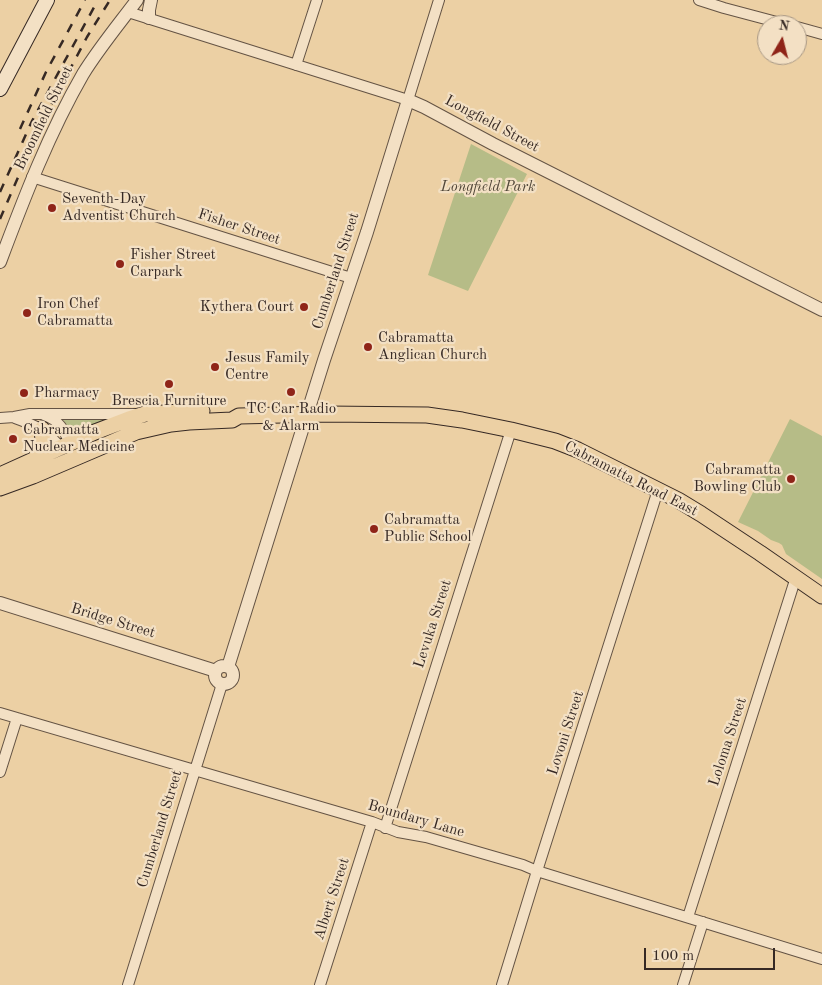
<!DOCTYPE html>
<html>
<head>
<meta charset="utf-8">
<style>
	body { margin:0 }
	#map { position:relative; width:822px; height:985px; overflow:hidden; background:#ecd0a4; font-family:"Old Standard TT",serif }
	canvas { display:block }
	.north { position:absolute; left:757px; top:15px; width:50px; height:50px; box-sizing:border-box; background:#f3e0c4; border:1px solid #a79784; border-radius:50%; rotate:8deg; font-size:14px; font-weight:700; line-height:20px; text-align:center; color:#362924 }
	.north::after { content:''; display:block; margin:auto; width:18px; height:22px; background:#8f2418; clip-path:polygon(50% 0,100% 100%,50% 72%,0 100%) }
	.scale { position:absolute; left:644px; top:948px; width:131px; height:22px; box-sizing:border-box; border:2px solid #362924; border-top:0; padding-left:6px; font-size:15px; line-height:18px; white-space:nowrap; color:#362924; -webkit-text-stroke:4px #f3e0c4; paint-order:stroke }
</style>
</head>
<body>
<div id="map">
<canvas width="822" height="985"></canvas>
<div class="north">N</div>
<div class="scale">100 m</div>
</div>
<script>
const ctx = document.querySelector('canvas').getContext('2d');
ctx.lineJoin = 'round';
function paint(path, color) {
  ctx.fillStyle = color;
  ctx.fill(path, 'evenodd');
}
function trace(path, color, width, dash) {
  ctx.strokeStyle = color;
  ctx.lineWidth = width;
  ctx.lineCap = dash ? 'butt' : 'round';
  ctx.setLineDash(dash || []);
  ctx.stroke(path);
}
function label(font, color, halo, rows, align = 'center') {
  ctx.font = font + ' "Old Standard TT",serif';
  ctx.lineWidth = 4.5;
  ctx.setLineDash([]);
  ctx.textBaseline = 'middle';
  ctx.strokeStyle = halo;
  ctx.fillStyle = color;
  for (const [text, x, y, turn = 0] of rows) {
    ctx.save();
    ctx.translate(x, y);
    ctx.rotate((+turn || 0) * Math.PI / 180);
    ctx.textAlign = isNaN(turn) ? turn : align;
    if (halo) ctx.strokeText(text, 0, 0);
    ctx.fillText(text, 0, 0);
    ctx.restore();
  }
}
const green = new Path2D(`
	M 471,144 L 527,174 L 468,291 L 428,275 Z
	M 119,416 L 71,436 L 62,418 Z
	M 790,419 L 822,436 L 822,579 L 786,554 L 782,545 L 779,543 L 771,540 L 758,531 L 738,522 Z`);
const minor = new Path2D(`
	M 699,0 L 724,8 L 788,25
	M 128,12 L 408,100 L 439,0
	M 797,27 L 822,34
	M 296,65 L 317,0
	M 32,177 L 351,278
	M 44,415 C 59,420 64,430 70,443
	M 0,418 L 14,417 L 30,414 L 134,414
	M 15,418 C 35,425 47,431 61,448
	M 0,713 L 372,822 L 398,832 L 426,837 L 523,865 L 537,871 L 822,959
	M 0,772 L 17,718
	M 385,828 L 511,430
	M 688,917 L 796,577
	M 128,985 L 222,684
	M 320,985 L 372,822
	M 502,985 L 537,871 L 658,490
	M 683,985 L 703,922`);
const tertiary = new Path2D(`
	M 149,18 L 149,10 L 151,0
	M 0,262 C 24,198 49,133 83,74 C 99,48 119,24 137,0
	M 0,603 L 216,671
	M215 675a9 9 0 1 1 18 0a9 9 0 1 1-18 0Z
	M 228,667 L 324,360 L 367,232 L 408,100 L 424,107 L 493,144 L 822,310`);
const secondary = new Path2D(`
	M 0,89 L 47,0`);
const primary = new Path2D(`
	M 35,459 C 42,447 44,443 42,429
	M 0,475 L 95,432 L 129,419 L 145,414 L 202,411
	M 0,488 L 33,476 L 136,432 L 171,424 L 189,422 L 232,420 L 239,416 L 326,414 L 427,415 L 462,420 L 511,430 L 555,441 L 578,450 L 678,500 L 701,514 L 760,553 L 822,596`);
const rail = new Path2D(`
	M 20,129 L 46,72 L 85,0
	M 0,192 L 32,121 L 98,0
	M 0,219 L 41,124 L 87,37 L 110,0`);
const markers = [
	[52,208,5,"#8f2418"],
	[120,264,5,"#8f2418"],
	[304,307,5,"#8f2418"],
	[27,313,5,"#8f2418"],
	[368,347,5,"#8f2418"],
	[215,367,5,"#8f2418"],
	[169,384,5,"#8f2418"],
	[291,392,5,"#8f2418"],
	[24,393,5,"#8f2418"],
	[13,439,5,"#8f2418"],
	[791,479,5,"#8f2418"],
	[374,529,5,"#8f2418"]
];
const streetNames = [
	["Broomfield Street",44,118,-64],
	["Longfield Street",492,124,28],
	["Fisher Street",239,227,18],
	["Cumberland Street",336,271,-72],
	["Cabramatta Road East",631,479,27],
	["Bridge Street",113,621,17],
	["Levuka Street",433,624,-72],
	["Lovoni Street",566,733,-72],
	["Loloma Street",728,742,-72],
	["Boundary Lane",416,819,16],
	["Cumberland Street",160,829,-73],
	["Albert Street",332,899,-72]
];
const parkNames = [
	["Longfield Park",488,187]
];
const poiNames = [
	["Seventh-Day",62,199],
	["Adventist Church",62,216],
	["Fisher Street",130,255],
	["Carpark",130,272],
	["Iron Chef",37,304],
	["Cabramatta",37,321],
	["Kythera Court",294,307,"right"],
	["Cabramatta",378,338],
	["Anglican Church",378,355],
	["Jesus Family",225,358],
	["Centre",225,375],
	["Pharmacy",34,393],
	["Brescia Furniture",169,401,"center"],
	["TC Car Radio",291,409,"center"],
	["& Alarm",291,426,"center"],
	["Cabramatta",23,430],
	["Nuclear Medicine",23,447],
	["Cabramatta",781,470,"right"],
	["Bowling Club",781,487,"right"],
	["Cabramatta",384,520],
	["Public School",384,537]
];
paint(green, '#b6bc87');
trace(minor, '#645344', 12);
trace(tertiary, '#645344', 14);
trace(secondary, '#362924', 16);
trace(primary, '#362924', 17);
trace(minor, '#f3e0c4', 10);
trace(tertiary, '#f3e0c4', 12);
trace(secondary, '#f3e0c4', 14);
trace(primary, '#ecd0a4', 15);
trace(rail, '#362924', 2.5, [9, 9]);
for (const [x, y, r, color] of markers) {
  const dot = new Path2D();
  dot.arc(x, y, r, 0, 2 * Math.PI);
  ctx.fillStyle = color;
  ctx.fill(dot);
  trace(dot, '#f3e0c4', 2);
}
label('15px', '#362924', '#f3e0c4', streetNames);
label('italic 15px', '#504638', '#f3e0c4', parkNames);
label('15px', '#362924', '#f3e0c4', poiNames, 'left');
</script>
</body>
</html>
